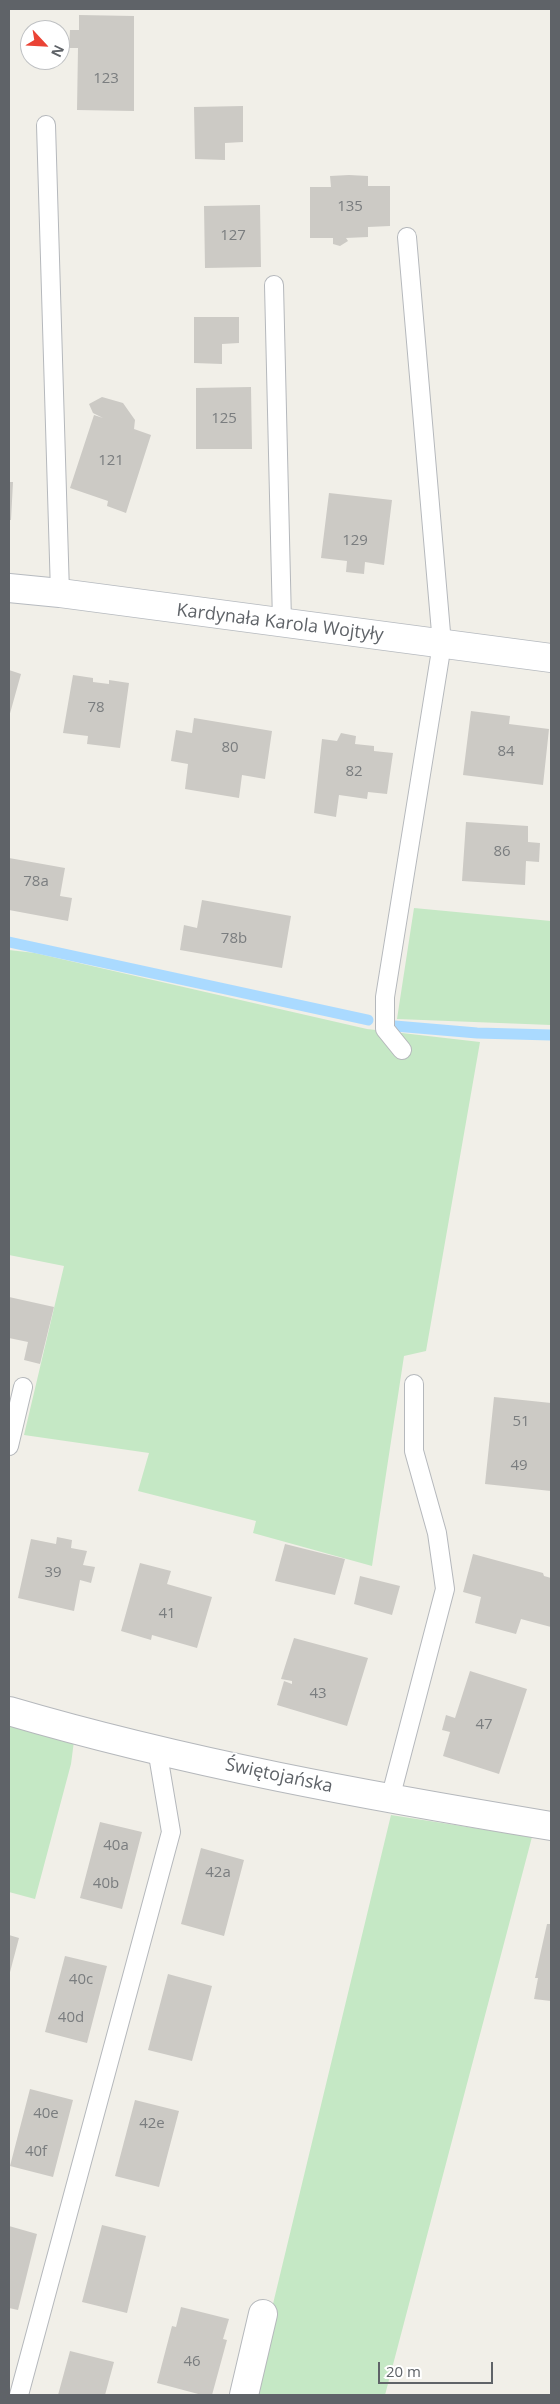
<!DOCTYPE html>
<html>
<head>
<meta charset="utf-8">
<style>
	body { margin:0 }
	#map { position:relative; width:560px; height:2404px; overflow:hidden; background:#f1efe8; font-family:"Open Sans",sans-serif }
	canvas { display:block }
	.frame { position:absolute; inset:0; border:10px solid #5f6368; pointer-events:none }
	.north { position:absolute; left:20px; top:20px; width:50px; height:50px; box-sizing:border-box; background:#fff; border:1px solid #bfc1c3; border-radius:50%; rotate:115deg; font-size:14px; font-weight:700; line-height:20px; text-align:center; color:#5f6368 }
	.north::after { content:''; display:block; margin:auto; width:18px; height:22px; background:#ea4335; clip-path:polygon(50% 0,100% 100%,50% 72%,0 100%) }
	.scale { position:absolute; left:378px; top:2362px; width:115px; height:22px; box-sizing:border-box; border:2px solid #5f6368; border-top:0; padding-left:6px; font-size:15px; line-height:18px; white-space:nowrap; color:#5f6368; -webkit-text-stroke:4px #fff; paint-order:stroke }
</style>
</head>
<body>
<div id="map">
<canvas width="560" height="2404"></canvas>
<div class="frame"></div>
<div class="north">N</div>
<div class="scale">20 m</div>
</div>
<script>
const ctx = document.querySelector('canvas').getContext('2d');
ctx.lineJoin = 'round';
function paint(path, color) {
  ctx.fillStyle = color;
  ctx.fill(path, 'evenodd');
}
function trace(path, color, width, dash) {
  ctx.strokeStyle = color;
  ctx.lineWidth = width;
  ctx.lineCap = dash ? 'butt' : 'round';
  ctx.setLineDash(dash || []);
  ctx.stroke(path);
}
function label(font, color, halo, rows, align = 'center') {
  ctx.font = font + ' "Open Sans",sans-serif';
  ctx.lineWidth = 4;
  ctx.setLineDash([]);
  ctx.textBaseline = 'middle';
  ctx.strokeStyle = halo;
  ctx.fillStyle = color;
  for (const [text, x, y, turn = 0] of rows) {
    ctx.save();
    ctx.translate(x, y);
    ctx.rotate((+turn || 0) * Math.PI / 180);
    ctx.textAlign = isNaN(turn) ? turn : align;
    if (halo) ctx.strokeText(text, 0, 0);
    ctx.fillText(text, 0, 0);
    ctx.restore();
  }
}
const green = new Path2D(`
	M 414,908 L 551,921 L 551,1025 L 397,1019 Z
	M 9,950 L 35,953 L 367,1029 L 480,1042 L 426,1351 L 404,1356 L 372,1566 L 253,1533 L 256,1521 L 138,1491 L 149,1453 L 24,1435 L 64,1266 L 9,1255 Z
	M 9,1723 L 74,1741 L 71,1764 L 35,1899 L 9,1892 Z
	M 391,1815 L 532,1837 L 385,2395 L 251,2395 Z`);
const stream = new Path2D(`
	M 9,942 L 368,1020
	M 395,1026 L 477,1033 L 551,1035`);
const building = new Path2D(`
	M 79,15 L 134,16 L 134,111 L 77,110 L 78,48 L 69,48 L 70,30 L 79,30 Z
	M 243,106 L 243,142 L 225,143 L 225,160 L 195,159 L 194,107 Z
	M 349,175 L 368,176 L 368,186 L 390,186 L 390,226 L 368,227 L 368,237 L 346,238 L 348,241 L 340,246 L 333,244 L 333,238 L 310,238 L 310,187 L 331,187 L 330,176 Z
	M 260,205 L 261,267 L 205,268 L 204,206 Z
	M 194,317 L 239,317 L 239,343 L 222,344 L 222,364 L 194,363 Z
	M 251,387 L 252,449 L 196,449 L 196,388 Z
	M 102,397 L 123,403 L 135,420 L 134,429 L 151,435 L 126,513 L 107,506 L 108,501 L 70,488 L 94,415 L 103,418 L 93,413 L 89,404 Z
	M 9,482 L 13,482 L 11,520 L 9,520 Z
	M 329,493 L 392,500 L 384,565 L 365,562 L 364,574 L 346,572 L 347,561 L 321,558 Z
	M 9,670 L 21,674 L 9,717 Z
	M 73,675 L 93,678 L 93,682 L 109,684 L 109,680 L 129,683 L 120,748 L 87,744 L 88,736 L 63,733 Z
	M 471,711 L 510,716 L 509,724 L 549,729 L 543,785 L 463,775 Z
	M 194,718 L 272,731 L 265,779 L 242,775 L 239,798 L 185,789 L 188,764 L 171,761 L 176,730 L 192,733 Z
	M 341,733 L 356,736 L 355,744 L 374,746 L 374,751 L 393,753 L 387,794 L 368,792 L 367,799 L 339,795 L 336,817 L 314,813 L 322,739 L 337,741 Z
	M 466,822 L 528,826 L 528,842 L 540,843 L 539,862 L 526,861 L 525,885 L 462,881 Z
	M 9,858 L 65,868 L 60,896 L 72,898 L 68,921 L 9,910 Z
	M 202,900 L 291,916 L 282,968 L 180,950 L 184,925 L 197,928 Z
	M 9,1297 L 54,1307 L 40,1364 L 24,1360 L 28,1342 L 9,1338 Z
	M 494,1397 L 551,1403 L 551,1491 L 485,1484 Z
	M 57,1537 L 72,1540 L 71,1548 L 87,1551 L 83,1565 L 95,1567 L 91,1583 L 80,1580 L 74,1611 L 18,1598 L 31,1539 L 56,1544 Z
	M 285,1544 L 345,1559 L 335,1595 L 275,1581 Z
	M 473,1554 L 543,1573 L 544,1576 L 551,1578 L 551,1627 L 521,1619 L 516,1634 L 475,1623 L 481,1597 L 463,1592 Z
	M 140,1563 L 171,1571 L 167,1584 L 212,1597 L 197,1648 L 152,1635 L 151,1640 L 121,1631 Z
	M 360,1576 L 400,1586 L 392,1615 L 354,1604 Z
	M 294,1638 L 368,1658 L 347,1726 L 277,1705 L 284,1681 L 292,1684 L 292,1681 L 281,1679 Z
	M 470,1671 L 527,1689 L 499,1774 L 443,1756 L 450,1732 L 442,1730 L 446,1715 L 455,1718 Z
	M 100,1822 L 142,1832 L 122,1909 L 80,1898 Z
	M 201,1848 L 244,1860 L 224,1936 L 181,1924 Z
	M 547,1924 L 551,1924 L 551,2001 L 534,1999 L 538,1978 L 535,1978 Z
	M 9,1935 L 19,1938 L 9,1976 Z
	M 65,1956 L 107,1966 L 87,2043 L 45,2032 Z
	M 168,1974 L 212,1986 L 192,2061 L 148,2050 Z
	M 30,2089 L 73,2100 L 53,2177 L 10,2166 Z
	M 135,2100 L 179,2111 L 159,2187 L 115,2176 Z
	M 102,2225 L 146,2236 L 127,2313 L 82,2302 Z
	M 9,2226 L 37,2234 L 18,2310 L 9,2308 Z
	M 181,2307 L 229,2319 L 223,2339 L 227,2340 L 212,2395 L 202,2395 L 157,2383 L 172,2326 L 176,2327 Z
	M 70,2351 L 114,2362 L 105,2395 L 58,2395 Z`);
const lane = new Path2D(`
	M 46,125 L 60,593
	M 274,285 L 282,622
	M 402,1050 L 385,1029 L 385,997 L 442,644 L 407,237
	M 9,1446 L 23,1387
	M 390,1799 L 445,1589 L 437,1533 L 414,1451 L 414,1384
	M 19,2395 L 171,1832 L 157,1749`);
const street = new Path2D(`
	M 9,1711 C 186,1763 369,1796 551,1826
	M 244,2395 L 263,2314`);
const secondary = new Path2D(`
	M 9,588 L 60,593 L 551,658`);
const numberNames = [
	["123",106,79],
	["135",350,207],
	["127",233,236],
	["125",224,419],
	["121",111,461],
	["129",355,541],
	["78",96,708],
	["80",230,748],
	["84",506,752],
	["82",354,772],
	["86",502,852],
	["78a",36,882],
	["78b",234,939],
	["51",521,1422],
	["49",519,1466],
	["39",53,1573],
	["41",167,1614],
	["43",318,1694],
	["47",484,1725],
	["40a",116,1846],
	["42a",218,1873],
	["40b",106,1884],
	["40c",81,1980],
	["40d",71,2018],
	["40e",46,2114],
	["42e",152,2124],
	["40f",36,2152],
	["46",192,2362]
];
const streetNames = [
	["Kardynała Karola Wojtyły",280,623,7],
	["Świętojańska",279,1776,12]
];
paint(green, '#c5e8c5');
trace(stream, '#aadaff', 11);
paint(building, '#cccac5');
trace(lane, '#b5b8bc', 20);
trace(street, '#b5b8bc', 30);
trace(secondary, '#b6babf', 30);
trace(lane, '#fff', 18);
trace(street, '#fff', 28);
trace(secondary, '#fff', 28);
label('15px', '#7a7d7f', null, numberNames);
label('18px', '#5f6368', '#fff', streetNames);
</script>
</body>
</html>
